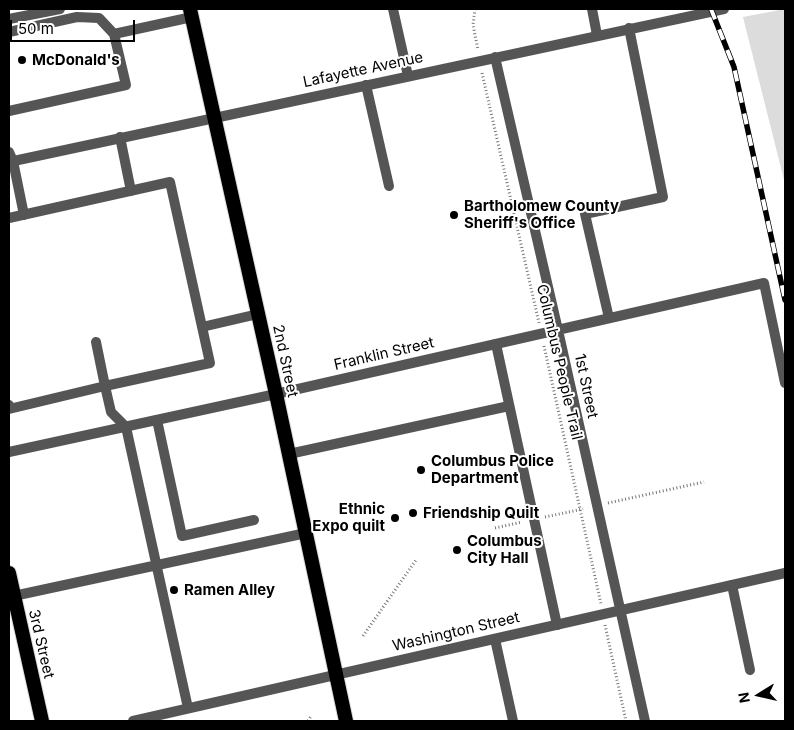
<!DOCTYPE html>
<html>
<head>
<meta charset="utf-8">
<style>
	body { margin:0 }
	#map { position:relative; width:794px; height:730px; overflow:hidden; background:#fff; font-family:Inter,sans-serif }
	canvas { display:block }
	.frame { position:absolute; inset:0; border:10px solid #000; pointer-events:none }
	.north { position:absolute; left:734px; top:670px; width:50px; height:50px; -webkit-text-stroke:4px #fff; paint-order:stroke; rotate:260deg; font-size:14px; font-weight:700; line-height:20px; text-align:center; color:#000 }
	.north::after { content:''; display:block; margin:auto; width:18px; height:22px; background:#000; clip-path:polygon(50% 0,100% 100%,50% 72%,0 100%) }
	.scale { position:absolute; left:10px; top:20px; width:125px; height:22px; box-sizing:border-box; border:2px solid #000; border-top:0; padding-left:6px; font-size:15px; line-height:18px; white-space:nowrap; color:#000; -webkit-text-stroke:4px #fff; paint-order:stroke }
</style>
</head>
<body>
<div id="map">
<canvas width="794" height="730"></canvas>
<div class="frame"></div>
<div class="north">N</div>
<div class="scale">50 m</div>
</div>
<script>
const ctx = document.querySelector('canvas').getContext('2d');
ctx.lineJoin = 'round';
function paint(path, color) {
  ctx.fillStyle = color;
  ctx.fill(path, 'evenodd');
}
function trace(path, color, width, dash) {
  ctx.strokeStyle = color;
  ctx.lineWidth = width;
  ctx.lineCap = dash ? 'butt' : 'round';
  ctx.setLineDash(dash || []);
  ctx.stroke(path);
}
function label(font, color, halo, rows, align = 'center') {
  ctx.font = font + ' Inter,sans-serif';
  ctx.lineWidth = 4;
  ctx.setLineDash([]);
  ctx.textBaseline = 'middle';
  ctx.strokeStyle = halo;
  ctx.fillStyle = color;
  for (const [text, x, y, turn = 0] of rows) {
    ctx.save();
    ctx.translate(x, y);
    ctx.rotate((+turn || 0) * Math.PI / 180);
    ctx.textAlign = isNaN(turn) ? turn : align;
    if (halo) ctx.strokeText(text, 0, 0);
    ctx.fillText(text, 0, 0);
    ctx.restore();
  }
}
const green = new Path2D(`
	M 785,9 L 785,184 L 743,17 Z`);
const path = new Path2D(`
	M 475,9 L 473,25 L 478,50
	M 482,73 L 539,323
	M 544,346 L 601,604
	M 608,503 L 704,482
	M 545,517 L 583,509
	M 495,528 L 522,522
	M 605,625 L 626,721
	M 363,636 L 416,560
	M 308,721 L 311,716`);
const service = new Path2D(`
	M 393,9 L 408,76
	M 592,9 L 597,35
	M 9,19 L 60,9
	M 9,32 L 77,17 L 99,18 L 114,34
	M 366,85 L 389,186
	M 9,111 L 126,85 L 114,34 L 192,17
	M 120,137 L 131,191
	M 9,152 L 13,161 L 24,215
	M 9,218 L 170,182 L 210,363 L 105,386 L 96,342
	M 609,318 L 585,214 L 663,197 L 629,28
	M 202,327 L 258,314
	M 496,344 L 557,625
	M 9,405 L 9,409 L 105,386 L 111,412 L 126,427 L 188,708
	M 157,420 L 182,536 L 254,520
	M 289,454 L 509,406
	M 732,585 L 750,670
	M 9,597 L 306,533
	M 495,639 L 513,721`);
const minor = new Path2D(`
	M 495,57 L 558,330 L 645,721
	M 9,162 L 724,9
	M 276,394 L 764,283 L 785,383
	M 335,675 L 785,573`);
const tertiary = new Path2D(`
	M 9,452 L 276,394
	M 133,721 L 335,675`);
const trunk = new Path2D(`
	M 190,9 L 276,394 L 346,721
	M 9,573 L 42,721`);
const rail = new Path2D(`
	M 711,9 L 734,67 L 785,300`);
const markers = [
	[22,60,5,"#000"],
	[454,215,5,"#000"],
	[421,470,5,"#000"],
	[413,513,5,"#000"],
	[395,518,5,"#000"],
	[457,550,5,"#000"],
	[174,590,5,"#000"]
];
const poiNames = [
	["McDonald's",32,60],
	["Bartholomew County",464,206],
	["Sheriff's Office",464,223],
	["Columbus Police",431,461],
	["Department",431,478],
	["Ethnic",385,509,"right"],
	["Expo quilt",385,526,"right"],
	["Friendship Quilt",423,513],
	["Columbus",467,541],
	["City Hall",467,558],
	["Ramen Alley",184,590]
];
const streetNames = [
	["Lafayette Avenue",363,70,-12],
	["Franklin Street",384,354,-13],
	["2nd Street",285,361,78],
	["Columbus People Trail",559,362,77],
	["1st Street",586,386,78],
	["Washington Street",456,632,-13],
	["3rd Street",41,644,77]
];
paint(green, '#dcdcdc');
trace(trunk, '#dbdbdb', 16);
trace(path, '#777', 3, [1, 2.5]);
trace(service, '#555', 10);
trace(minor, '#555', 10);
trace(tertiary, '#555', 10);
trace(trunk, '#000', 14);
trace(rail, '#000', 5.5);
trace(rail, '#fff', 4, [11]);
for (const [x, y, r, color] of markers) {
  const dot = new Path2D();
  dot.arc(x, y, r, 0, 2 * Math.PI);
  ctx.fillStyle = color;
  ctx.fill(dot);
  trace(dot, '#fff', 2);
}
label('bold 15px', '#000', '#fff', poiNames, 'left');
label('15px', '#000', '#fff', streetNames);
</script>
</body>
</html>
